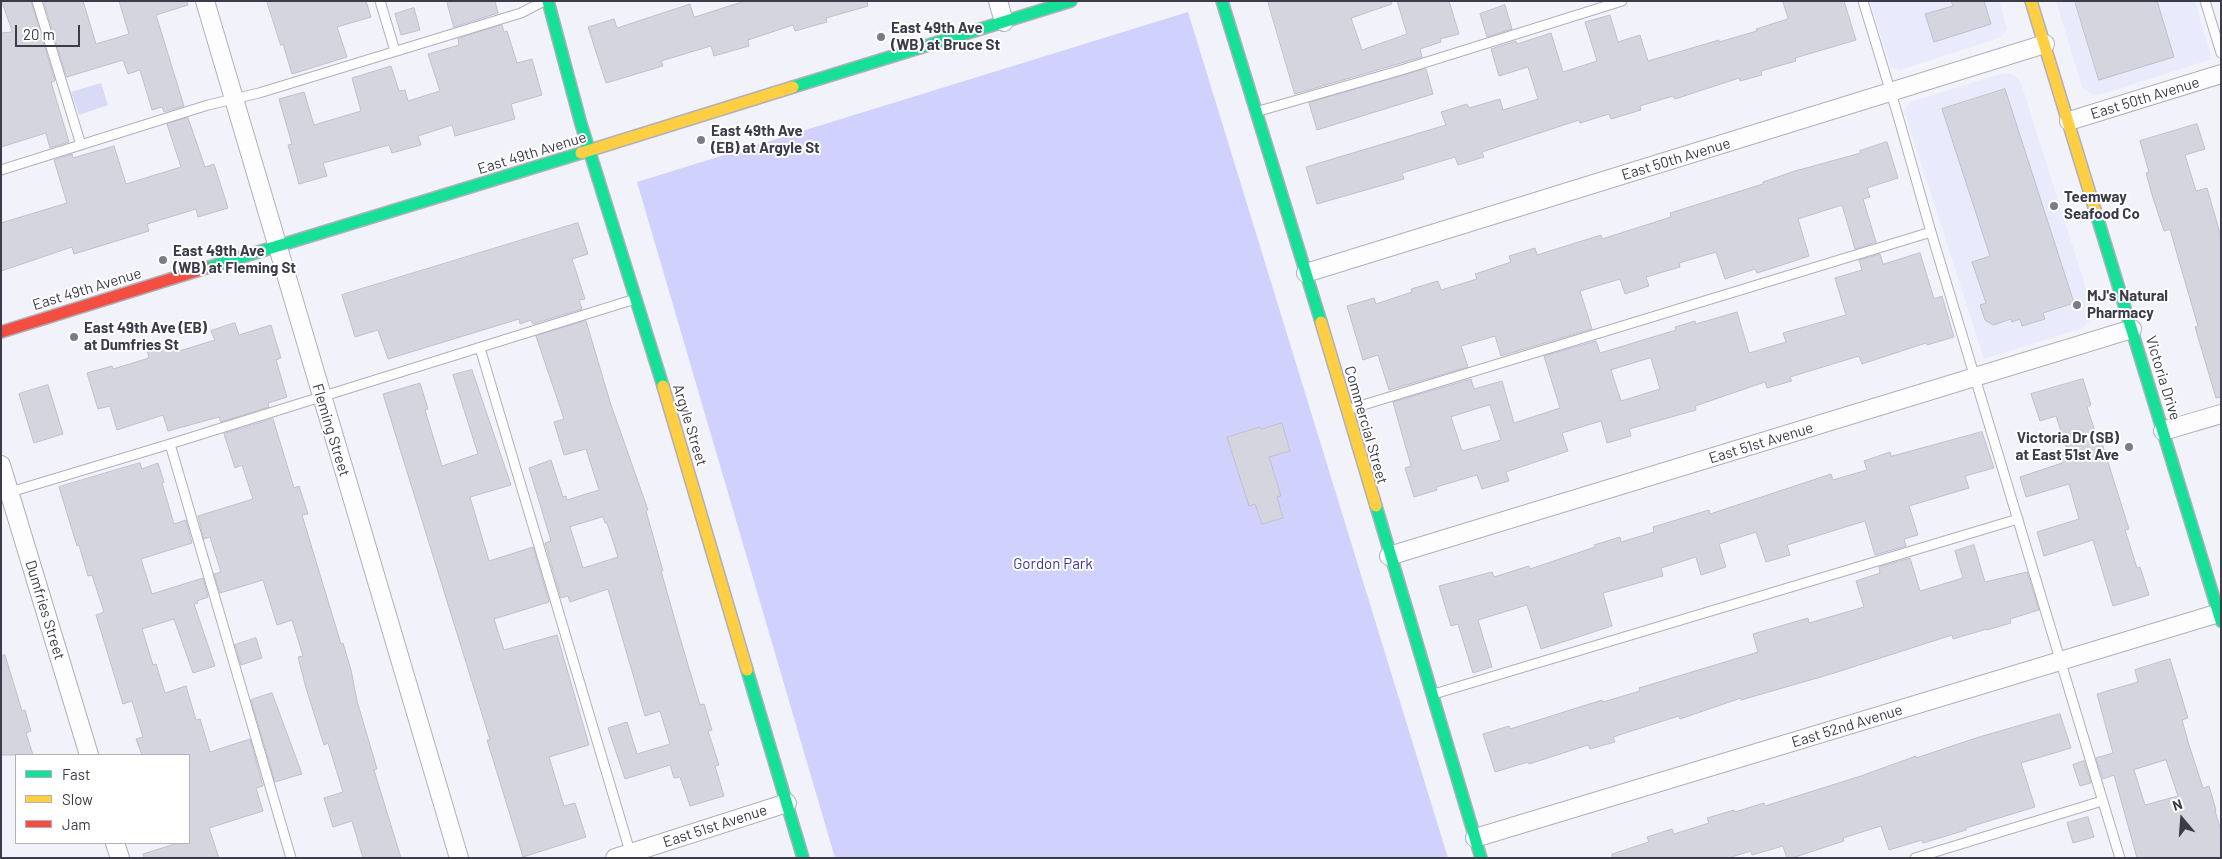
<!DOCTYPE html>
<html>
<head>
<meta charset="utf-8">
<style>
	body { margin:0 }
	#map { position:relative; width:2222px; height:859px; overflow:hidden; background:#f2f2fa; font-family:Barlow,sans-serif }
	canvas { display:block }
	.frame { position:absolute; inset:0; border:2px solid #3b3b49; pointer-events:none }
	.legend { position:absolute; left:15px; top:754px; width:175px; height:90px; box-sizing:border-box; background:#fff; border:1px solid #b1b1b6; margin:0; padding:6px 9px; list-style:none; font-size:15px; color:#3b3b49 }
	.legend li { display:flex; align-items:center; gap:10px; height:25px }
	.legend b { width:25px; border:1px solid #b1b1b6 }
	.north { position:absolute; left:2157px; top:794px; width:50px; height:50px; -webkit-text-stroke:4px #fff; paint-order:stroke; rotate:342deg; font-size:14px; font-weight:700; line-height:20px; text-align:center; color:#3b3b49 }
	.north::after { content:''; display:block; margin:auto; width:18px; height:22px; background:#3b3b49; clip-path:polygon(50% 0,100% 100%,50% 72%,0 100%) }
	.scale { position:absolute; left:15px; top:25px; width:65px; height:22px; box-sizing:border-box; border:2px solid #3b3b49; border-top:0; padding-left:6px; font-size:15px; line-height:18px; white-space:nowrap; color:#3b3b49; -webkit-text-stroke:4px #fff; paint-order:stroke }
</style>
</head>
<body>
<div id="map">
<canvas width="2222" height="859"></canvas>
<div class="frame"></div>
<ul class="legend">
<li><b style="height:6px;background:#16e098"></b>Fast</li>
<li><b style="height:6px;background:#ffcf43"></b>Slow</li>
<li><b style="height:6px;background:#f24e42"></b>Jam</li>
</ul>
<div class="north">N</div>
<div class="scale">20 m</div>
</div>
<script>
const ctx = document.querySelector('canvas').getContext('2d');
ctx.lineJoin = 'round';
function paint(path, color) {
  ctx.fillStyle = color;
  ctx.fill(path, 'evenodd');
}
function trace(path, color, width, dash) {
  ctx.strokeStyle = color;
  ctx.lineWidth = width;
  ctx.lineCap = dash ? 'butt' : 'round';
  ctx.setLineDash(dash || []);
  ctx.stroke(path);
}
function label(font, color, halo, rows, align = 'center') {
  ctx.font = font + ' Barlow,sans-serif';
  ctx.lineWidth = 4;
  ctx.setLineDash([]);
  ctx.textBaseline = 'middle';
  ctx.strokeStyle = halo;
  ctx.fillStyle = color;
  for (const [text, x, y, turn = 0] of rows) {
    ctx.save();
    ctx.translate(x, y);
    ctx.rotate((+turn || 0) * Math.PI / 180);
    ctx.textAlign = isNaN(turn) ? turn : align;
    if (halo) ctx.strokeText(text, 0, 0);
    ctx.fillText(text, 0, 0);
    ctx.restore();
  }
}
const built = new Path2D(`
	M 1870,1 L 1999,1 L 2007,28 L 2003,35 L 1996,39 L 1900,70 L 1891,68 Z
	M 2056,1 L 2195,1 L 2212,59 L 2099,95 L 2093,95 L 2082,87 Z
	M 2004,73 L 2014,75 L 2020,80 L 2090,301 L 2092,312 L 2091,319 L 2082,328 L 1984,359 L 1904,110 L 1910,102 Z`);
const green = new Path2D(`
	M 1188,12 L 1448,858 L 835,858 L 637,182 Z`);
const water = new Path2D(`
	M 101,83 L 108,105 L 79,115 L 71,92 Z`);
const building = new Path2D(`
	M 2,1 L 31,1 L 55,81 L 51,82 L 69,142 L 50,148 L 46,133 L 1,147 L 1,33 L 12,32 Z
	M 44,1 L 83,1 L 96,44 L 129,34 L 119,1 L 187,1 L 188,5 L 156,15 L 184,106 L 164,112 L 162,107 L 152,110 L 140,70 L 128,74 L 123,60 L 67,77 Z
	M 267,1 L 366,1 L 371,17 L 337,27 L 347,57 L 292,74 L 283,44 L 281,45 Z
	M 447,1 L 495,1 L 498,13 L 454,27 Z
	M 745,1 L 867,1 L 868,6 L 826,18 L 827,22 L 795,31 L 793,25 L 748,40 L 749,46 L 714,56 L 711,46 L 661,61 L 663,66 L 606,83 L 588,27 L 614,19 L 617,28 L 690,4 L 694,17 Z
	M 1268,1 L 1391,1 L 1392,4 L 1351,18 L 1362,50 L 1407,34 L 1397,1 L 1449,1 L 1459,34 L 1440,39 L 1441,42 L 1420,49 L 1422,57 L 1295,94 Z
	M 1783,1 L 1844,1 L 1856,40 L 1795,58 L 1796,61 L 1761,71 L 1762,75 L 1740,81 L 1739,78 L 1675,99 L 1673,96 L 1640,106 L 1641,110 L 1611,119 L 1609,114 L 1580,123 L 1579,120 L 1482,152 L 1484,157 L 1458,165 L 1455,157 L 1402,173 L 1404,179 L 1317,204 L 1306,167 L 1446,125 L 1441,112 L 1467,104 L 1469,108 L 1500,99 L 1503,110 L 1538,99 L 1528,67 L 1499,76 L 1491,49 L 1516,41 L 1517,44 L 1551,33 L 1563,72 L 1597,61 L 1585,22 L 1610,15 L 1618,42 L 1640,35 L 1648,61 L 1719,40 L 1719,42 L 1757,31 L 1756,29 L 1788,19 Z
	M 1951,1 L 1984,1 L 1991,24 L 1934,42 L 1925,14 L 1953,6 Z
	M 2075,1 L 2157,1 L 2174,57 L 2099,80 Z
	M 1505,5 L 1512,29 L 1487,37 L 1480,14 Z
	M 414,8 L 420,30 L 401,35 L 395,14 Z
	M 502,25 L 504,32 L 507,31 L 517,63 L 532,59 L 542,95 L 511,104 L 515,119 L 455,136 L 452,125 L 418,136 L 421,145 L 392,153 L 389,145 L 323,163 L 327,176 L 299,184 L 288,145 L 292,144 L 279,99 L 304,92 L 314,125 L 361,111 L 352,78 L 391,66 L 399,91 L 405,90 L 408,101 L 440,91 L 428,54 L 459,45 L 458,39 Z
	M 1426,69 L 1433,94 L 1317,130 L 1309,103 Z
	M 2005,89 L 2074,303 L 2043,313 L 2045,319 L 2022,326 L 2020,319 L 2012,322 L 2011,319 L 1993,325 L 1985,320 L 1980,305 L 1986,303 L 1972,262 L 1990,256 L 1942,109 Z
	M 188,118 L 205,167 L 214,164 L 228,208 L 198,217 L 196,209 L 147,224 L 149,231 L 74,254 L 72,247 L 1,271 L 1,223 L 67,203 L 54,160 L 72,154 L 73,158 L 83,155 L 114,146 L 126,184 L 181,167 L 167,124 Z
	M 2197,124 L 2205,149 L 2185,155 L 2196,191 L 2207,188 L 2221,237 L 2221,397 L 2216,398 L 2195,327 L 2198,326 L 2179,261 L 2170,229 L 2164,231 L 2153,198 L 2146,173 L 2149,172 L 2140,141 Z
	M 1887,142 L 1898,178 L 1867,188 L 1870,197 L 1863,199 L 1876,242 L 1855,249 L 1842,205 L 1798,219 L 1809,256 L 1776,267 L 1757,273 L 1755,269 L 1725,279 L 1716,252 L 1679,263 L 1680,267 L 1646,277 L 1649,286 L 1625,294 L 1620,279 L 1580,291 L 1592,329 L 1501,356 L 1495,336 L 1461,346 L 1468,367 L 1389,390 L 1378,355 L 1363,360 L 1347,306 L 1374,298 L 1376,304 L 1412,292 L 1411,289 L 1438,281 L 1441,290 L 1477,279 L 1475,274 L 1511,262 L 1509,256 L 1535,248 L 1537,255 L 1601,235 L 1602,239 L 1671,217 L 1670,213 L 1763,184 L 1763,182 L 1795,171 L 1861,153 L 1860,151 Z
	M 578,223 L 588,254 L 572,259 L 585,299 L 579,300 L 582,309 L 533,324 L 531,320 L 520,324 L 519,319 L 388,359 L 378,330 L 355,337 L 342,295 Z
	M 1920,253 L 1934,299 L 1942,296 L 1954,337 L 1927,345 L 1926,343 L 1862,364 L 1859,356 L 1790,377 L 1792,381 L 1767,388 L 1765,382 L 1695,406 L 1696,410 L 1629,429 L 1631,436 L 1607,443 L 1601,421 L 1562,433 L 1568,451 L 1506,472 L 1509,481 L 1482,489 L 1477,475 L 1436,487 L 1437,490 L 1414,497 L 1405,468 L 1411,466 L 1393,402 L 1471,379 L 1474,389 L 1502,381 L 1514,423 L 1560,408 L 1544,356 L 1596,341 L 1600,353 L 1676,330 L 1675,327 L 1695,321 L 1696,324 L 1737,312 L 1749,353 L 1786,342 L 1783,333 L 1846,315 L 1835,278 L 1862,270 L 1859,260 L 1880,254 L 1883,264 ZM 1651,358 L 1660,389 L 1621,401 L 1611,370 ZM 1490,405 L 1501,440 L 1462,451 L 1451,417 Z
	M 586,321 L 611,405 L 648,510 L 646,511 L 663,571 L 661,571 L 680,638 L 700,705 L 704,704 L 712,730 L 708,731 L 719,765 L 715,766 L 724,796 L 690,806 L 680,777 L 674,778 L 670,765 L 625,779 L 608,728 L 627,722 L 637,754 L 670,744 L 660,711 L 645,716 L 608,589 L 570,602 L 568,596 L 561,598 L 545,543 L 551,541 L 529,468 L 551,460 L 563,497 L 566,496 L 567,500 L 599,490 L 586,449 L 564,455 L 554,422 L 564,419 L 536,336 ZM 603,517 L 605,523 L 607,523 L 618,557 L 583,568 L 570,527 Z
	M 235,323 L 239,335 L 271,325 L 281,358 L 276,360 L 287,397 L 268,403 L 269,407 L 221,422 L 219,417 L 168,431 L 163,415 L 117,430 L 110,406 L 98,409 L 87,373 L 112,366 L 113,369 L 149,358 L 147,350 L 173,342 L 176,352 L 215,340 L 211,331 Z
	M 472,370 L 511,485 L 470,497 L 489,561 L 533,547 L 549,602 L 494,619 L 504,650 L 557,635 L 589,745 L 549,757 L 564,806 L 575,803 L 586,837 L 523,857 L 487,740 L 490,740 L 383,394 L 420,383 L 428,409 L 425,410 L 442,466 L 478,454 L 453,375 Z
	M 2083,379 L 2091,405 L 2087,407 L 2099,444 L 2102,443 L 2129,529 L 2125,530 L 2137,568 L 2140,567 L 2149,595 L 2113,606 L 2093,540 L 2044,556 L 2037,532 L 2079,519 L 2069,484 L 2026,497 L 2020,477 L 2062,463 L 2060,456 L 2068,453 L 2056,416 L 2040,421 L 2031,394 Z
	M 48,385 L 63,434 L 34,443 L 19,394 Z
	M 273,419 L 294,488 L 299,486 L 308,514 L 302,515 L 341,644 L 343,643 L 351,670 L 357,701 L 377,769 L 374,770 L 401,858 L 363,858 L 352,821 L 333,827 L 324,798 L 343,792 L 328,743 L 324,745 L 306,688 L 298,657 L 303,656 L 292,620 L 277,625 L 263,580 L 220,593 L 214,574 L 221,572 L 210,537 L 204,539 L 198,516 L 253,499 L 242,465 L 235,468 L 224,434 Z
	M 1282,423 L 1290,451 L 1269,457 L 1281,496 L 1277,497 L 1283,518 L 1262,524 L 1255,504 L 1249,506 L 1227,437 L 1260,427 L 1261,429 Z
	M 1982,432 L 1994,468 L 1965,476 L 1969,488 L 1909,506 L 1918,535 L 1904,539 L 1906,546 L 1875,555 L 1865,521 L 1787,545 L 1790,555 L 1766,562 L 1756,532 L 1719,544 L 1726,567 L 1701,575 L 1696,557 L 1661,568 L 1663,576 L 1603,593 L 1612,626 L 1569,640 L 1541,649 L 1527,605 L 1478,620 L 1492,667 L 1473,673 L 1458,624 L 1451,626 L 1439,586 L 1492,572 L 1494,577 L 1529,566 L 1530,569 L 1595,547 L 1594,545 L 1620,537 L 1621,542 L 1654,532 L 1653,527 L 1709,510 L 1710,514 L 1831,474 L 1833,480 L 1867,470 L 1864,461 L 1890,452 L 1891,456 Z
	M 140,463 L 142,469 L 158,463 L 164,482 L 162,483 L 174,524 L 186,520 L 192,543 L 141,559 L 152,594 L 203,578 L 208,597 L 197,601 L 198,603 L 194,604 L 215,666 L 193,673 L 174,619 L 142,629 L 153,665 L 156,664 L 165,693 L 186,686 L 196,720 L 200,719 L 210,752 L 250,739 L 263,786 L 256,788 L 263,811 L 209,828 L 219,858 L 144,858 L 143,854 L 178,843 L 189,843 L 189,755 L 142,755 L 136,739 L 143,737 L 132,701 L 123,704 L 96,615 L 104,612 L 92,575 L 88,576 L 79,545 L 77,546 L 59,487 Z
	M 1974,545 L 1985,582 L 2027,572 L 2039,610 L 2010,619 L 2011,623 L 1987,630 L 1987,629 L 1953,639 L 1952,635 L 1831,674 L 1741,700 L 1741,698 L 1680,719 L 1679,716 L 1644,727 L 1613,737 L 1615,742 L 1590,749 L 1588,745 L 1529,764 L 1528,762 L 1495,772 L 1483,734 L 1509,726 L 1510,729 L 1602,700 L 1603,702 L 1640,691 L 1639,688 L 1758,652 L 1753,634 L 1808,618 L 1809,623 L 1864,607 L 1856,581 L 1880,573 L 1879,567 L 1910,558 L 1920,591 L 1963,578 L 1955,551 Z
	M 256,638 L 262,658 L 241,665 L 235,645 Z
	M 5,655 L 22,711 L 25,710 L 31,731 L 26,733 L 33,755 L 1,755 L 1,656 Z
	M 2170,659 L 2188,718 L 2182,720 L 2189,745 L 2203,788 L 2209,786 L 2216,810 L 2215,811 L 2221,830 L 2221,858 L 2137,858 L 2114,775 L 2103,779 L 2096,758 L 2113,753 L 2097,694 L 2138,682 L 2135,670 ZM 2166,760 L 2178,796 L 2145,805 L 2134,770 Z
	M 272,693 L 302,774 L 275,782 L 251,700 Z
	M 2060,714 L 2071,748 L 2021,763 L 2035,807 L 1966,828 L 1966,830 L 1923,843 L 1922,840 L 1889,850 L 1881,826 L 1843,838 L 1844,841 L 1792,858 L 1787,858 L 1783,846 L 1752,855 L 1751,851 L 1728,858 L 1612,858 L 1612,854 L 1649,842 L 1647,837 L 1672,829 L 1674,834 L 1709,823 L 1707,818 L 1734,810 L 1735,812 L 1764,803 L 1765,806 L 1861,776 L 1916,756 L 1916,758 L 1976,738 Z
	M 2084,761 L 2091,783 L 2080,786 L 2073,765 Z
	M 2088,817 L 2094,837 L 2073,843 L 2067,823 Z`);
const lane = new Path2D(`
	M 37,1 L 81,145
	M 380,1 L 395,51
	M 1863,1 L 1898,116 L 1931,232 L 2120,858
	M 2205,1 L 2221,53
	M 1259,111 L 1398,71 L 1622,1
	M 1,170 L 208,105 L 259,93 L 521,13 L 544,1
	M 480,348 L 631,855
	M 1350,409 L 1931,232
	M 170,444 L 291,858
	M 7,493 L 170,444 L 635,299
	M 1434,694 L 2018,519
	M 1915,858 L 2102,801`);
const street = new Path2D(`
	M 205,1 L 459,858
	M 998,1 L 1004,22
	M 2069,121 L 2221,74
	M 1306,273 L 2045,44
	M 2163,431 L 2221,414
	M 1,465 L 89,755
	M 1389,556 L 2132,329
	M 1475,838 L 2219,613
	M 115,843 L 120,858
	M 615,858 L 787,803`);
const fast = new Path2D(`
	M 548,1 L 581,124 L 663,386
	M 1222,1 L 1321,322
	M 793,87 L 1071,1
	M 2095,210 L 2221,621
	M 206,268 L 581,153
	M 1376,506 L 1481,858
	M 747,670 L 803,858`);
const slow = new Path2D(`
	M 2031,1 L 2095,210
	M 581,153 L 793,87
	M 1321,322 L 1376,506
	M 663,386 L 747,670`);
const jam = new Path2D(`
	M 1,332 L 206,268`);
const markers = [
	[881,37,5,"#7b7b87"],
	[701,140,5,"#7b7b87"],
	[2054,206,5,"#7b7b87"],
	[163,260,5,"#7b7b87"],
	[2077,305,5,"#7b7b87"],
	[74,337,5,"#7b7b87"],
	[2129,447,5,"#7b7b87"]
];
const poiNames = [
	["East 49th Ave",891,28],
	["(WB) at Bruce St",891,45],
	["East 49th Ave",711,131],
	["(EB) at Argyle St",711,148],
	["Teemway",2064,197],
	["Seafood Co",2064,214],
	["East 49th Ave",173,251],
	["(WB) at Fleming St",173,268],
	["MJ's Natural",2087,296],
	["Pharmacy",2087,313],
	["East 49th Ave (EB)",84,328],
	["at Dumfries St",84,345],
	["Victoria Dr (SB)",2119,438,"right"],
	["at East 51st Ave",2119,455,"right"]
];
const streetNames = [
	["East 50th Avenue",2145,98,-17],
	["East 49th Avenue",532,153,-17],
	["East 50th Avenue",1676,159,-17],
	["East 49th Avenue",87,289,-17],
	["Victoria Drive",2163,378,73],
	["Argyle Street",690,425,73],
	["Commercial Street",1366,425,74],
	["Fleming Street",331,430,73],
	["East 51st Avenue",1761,443,-17],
	["Dumfries Street",45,610,73],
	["East 52nd Avenue",1847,726,-17],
	["East 51st Avenue",715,826,-18]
];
const parkNames = [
	["Gordon Park",1053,564]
];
paint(built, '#e9eafc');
paint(green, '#d0d1fd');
paint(water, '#d9daf6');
paint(building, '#d5d5df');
trace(building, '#c0c0ca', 1);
trace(lane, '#b0b0ba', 11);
trace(street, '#b0b0ba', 20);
trace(fast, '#b0b0ba', 14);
trace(slow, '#b0b0ba', 14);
trace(jam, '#b0b0ba', 14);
trace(lane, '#fdfdfe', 9);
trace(street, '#fdfdfe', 18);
trace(fast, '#16e098', 11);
trace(slow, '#ffcf43', 11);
trace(jam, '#f24e42', 11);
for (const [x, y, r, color] of markers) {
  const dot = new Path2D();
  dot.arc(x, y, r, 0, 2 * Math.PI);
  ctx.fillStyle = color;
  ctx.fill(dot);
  trace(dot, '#fff', 2);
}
label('bold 15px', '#3b3b49', '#fff', poiNames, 'left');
label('15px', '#3b3b49', '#fff', streetNames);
label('15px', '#42359b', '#fff', parkNames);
</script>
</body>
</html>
